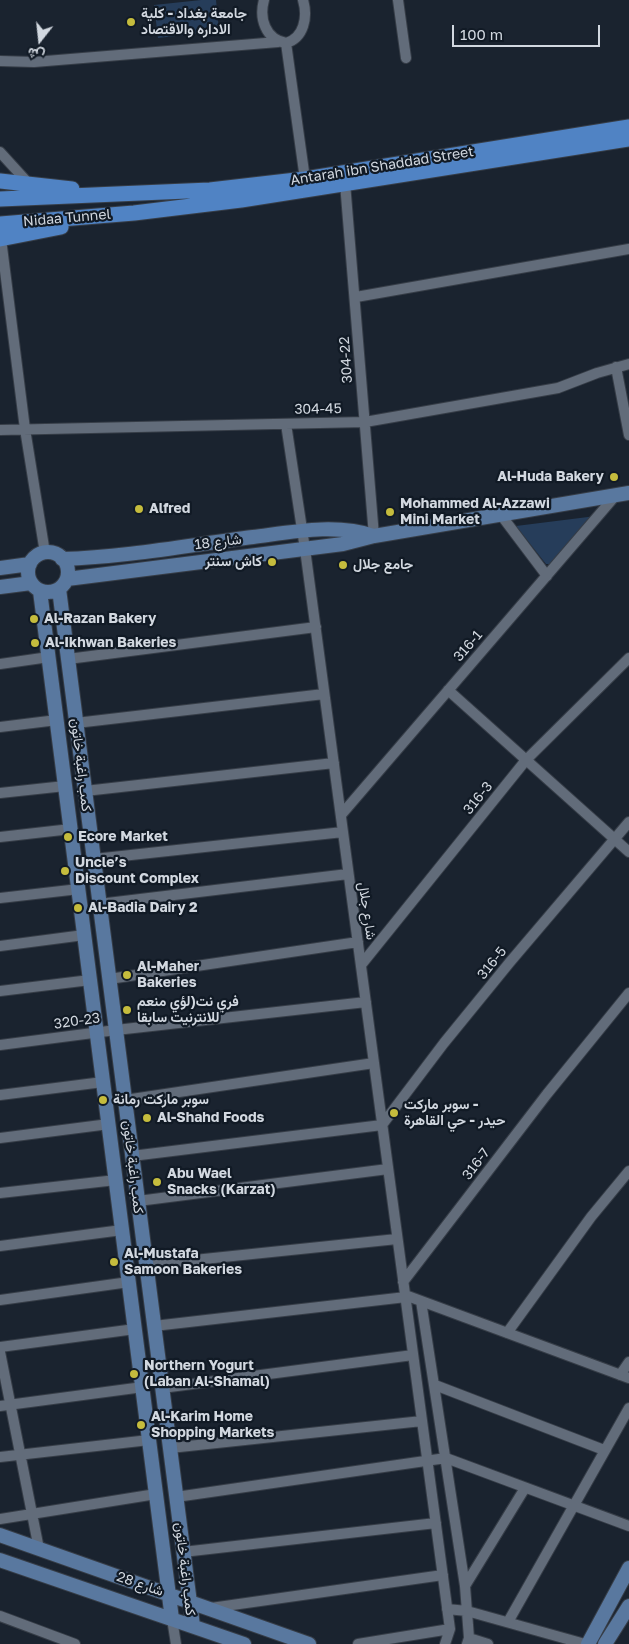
<!DOCTYPE html>
<html>
<head>
<meta charset="utf-8">
<style>
	body { margin:0 }
	#map { position:relative; width:629px; height:1644px; overflow:hidden; background:#1a232f; font-family:"Golos Text",Vazirmatn,sans-serif }
	canvas { display:block }
	.north { position:absolute; left:15px; top:15px; width:50px; height:50px; -webkit-text-stroke:4px #111a25; paint-order:stroke; rotate:196deg; font-size:14px; font-weight:700; line-height:20px; text-align:center; color:#d2d8e0 }
	.north::after { content:''; display:block; margin:auto; width:18px; height:22px; background:#d2d8e0; clip-path:polygon(50% 0,100% 100%,50% 72%,0 100%) }
	.scale { position:absolute; left:452px; top:25px; width:148px; height:22px; box-sizing:border-box; border:2px solid #d2d8e0; border-top:0; padding-left:6px; font-size:15px; line-height:18px; white-space:nowrap; color:#d2d8e0; -webkit-text-stroke:4px #111a25; paint-order:stroke }
</style>
</head>
<body>
<div id="map">
<canvas width="629" height="1644"></canvas>
<div class="north">ش</div>
<div class="scale">100 m</div>
</div>
<script>
const ctx = document.querySelector('canvas').getContext('2d');
ctx.lineJoin = 'round';
function paint(path, color) {
  ctx.fillStyle = color;
  ctx.fill(path, 'evenodd');
}
function trace(path, color, width, dash) {
  ctx.strokeStyle = color;
  ctx.lineWidth = width;
  ctx.lineCap = dash ? 'butt' : 'round';
  ctx.setLineDash(dash || []);
  ctx.stroke(path);
}
function label(font, color, halo, rows, align = 'center') {
  ctx.font = font + ' "Golos Text",Vazirmatn,sans-serif';
  ctx.lineWidth = 4.5;
  ctx.setLineDash([]);
  ctx.textBaseline = 'middle';
  ctx.strokeStyle = halo;
  ctx.fillStyle = color;
  for (const [text, x, y, turn = 0] of rows) {
    ctx.save();
    ctx.translate(x, y);
    ctx.rotate((+turn || 0) * Math.PI / 180);
    ctx.textAlign = isNaN(turn) ? turn : align;
    if (halo) ctx.strokeText(text, 0, 0);
    ctx.fillText(text, 0, 0);
    ctx.restore();
  }
}
const green = new Path2D(`
	M 201,0 L 216,0 L 219,31 L 158,38 L 154,5 Z
	M 596,516 L 555,564 L 546,564 L 516,526 Z`);
const street = new Path2D(`
	M 264,0 C 259,18 265,39 286,43 C 304,38 308,17 303,0
	M 398,0 L 406,58
	M 286,43 L 305,179
	M 0,61 L 34,62 L 278,42
	M 0,152 L 30,185
	M 345,183 L 374,536
	M 1,239 L 25,429 L 45,553
	M 356,297 L 629,249
	M 616,367 L 629,435
	M 286,424 L 305,549 L 450,1629 L 445,1644
	M 0,430 L 365,422 L 558,388 L 597,373 L 629,364
	M 501,515 L 547,576
	M 68,659 L 316,627
	M 0,664 L 49,657
	M 448,690 L 629,852
	M 76,723 L 324,694
	M 0,727 L 57,720
	M 85,791 L 334,763
	M 0,793 L 65,786
	M 341,815 L 616,495
	M 0,837 L 71,829
	M 94,859 L 343,832
	M 0,898 L 79,889
	M 99,904 L 348,874
	M 0,946 L 84,935
	M 361,965 L 526,760 L 629,658
	M 109,979 L 358,942
	M 0,991 L 90,980
	M 0,1045 L 116,1030 L 366,1002
	M 0,1095 L 103,1082
	M 125,1100 L 374,1063
	M 0,1138 L 109,1124
	M 132,1156 L 382,1125 L 444,1043 L 510,962 L 629,822
	M 0,1193 L 116,1180
	M 138,1201 L 388,1169
	M 0,1246 L 122,1230
	M 146,1265 L 397,1239
	M 403,1282 L 547,1094 L 629,993
	M 405,1295 L 629,1378
	M 0,1300 L 129,1282
	M 421,1301 L 465,1586 L 469,1638 L 467,1644
	M 154,1326 L 406,1297
	M 507,1333 L 591,1217 L 629,1171
	M 0,1347 L 135,1329
	M 0,1352 L 39,1549
	M 620,1375 L 629,1362
	M 435,1385 L 604,1450
	M 162,1388 L 413,1355
	M 0,1406 L 143,1387
	M 170,1448 L 422,1421
	M 0,1457 L 149,1440
	M 176,1497 L 446,1458 L 629,1526
	M 0,1519 L 156,1494
	M 183,1552 L 436,1523
	M 465,1586 L 525,1488
	M 211,1608 L 443,1575
	M 447,1609 L 467,1611 L 585,1644
	M 0,1616 L 75,1644
	M 172,1619 L 176,1644
	M 508,1622 L 629,1408
	M 469,1638 L 488,1644
	M 358,1644 L 450,1629`);
const secondary = new Path2D(`
	M28 572a20 20 0 1 1 40 0a20 20 0 1 1-40 0Z
	M 62,559 C 126,557 190,545 253,537 C 292,532 336,523 374,536
	M 0,568 L 30,564
	M 67,579 L 343,544 L 374,536 L 629,493
	M 0,587 L 31,583
	M 59,589 L 193,1626
	M 40,591 L 172,1619
	M 0,1535 L 309,1644
	M 0,1560 L 244,1644
	M 588,1644 L 629,1568
	M 605,1644 L 629,1606`);
const primary = new Path2D(`
	M 0,181 L 72,189
	M 0,199 L 210,190 L 305,179 L 629,127
	M 0,224 L 134,213 L 241,200 L 629,139
	M 0,239 L 61,227`);
const markers = [
	[131,22,5,"#c5bc3d"],
	[614,477,5,"#c5bc3d"],
	[139,509,5,"#c5bc3d"],
	[390,512,5,"#c5bc3d"],
	[272,562,5,"#c5bc3d"],
	[343,565,5,"#c5bc3d"],
	[34,619,5,"#c5bc3d"],
	[35,643,5,"#c5bc3d"],
	[68,837,5,"#c5bc3d"],
	[65,871,5,"#c5bc3d"],
	[78,908,5,"#c5bc3d"],
	[127,975,5,"#c5bc3d"],
	[127,1010,5,"#c5bc3d"],
	[103,1100,5,"#c5bc3d"],
	[394,1113,5,"#c5bc3d"],
	[147,1118,5,"#c5bc3d"],
	[157,1182,5,"#c5bc3d"],
	[114,1262,5,"#c5bc3d"],
	[134,1374,5,"#c5bc3d"],
	[141,1425,5,"#c5bc3d"]
];
const poiNames = [
	["جامعة بغداد - كلية",141,14],
	["الاداره والاقتصاد",141,30],
	["Al-Huda Bakery",604,477,"right"],
	["Mohammed Al-Azzawi",400,504],
	["Mini Market",400,520],
	["Alfred",149,509],
	["كاش سنتر",262,562,"right"],
	["جامع جلال",353,565],
	["Al-Razan Bakery",44,619],
	["Al-Ikhwan Bakeries",45,643],
	["Ecore Market",78,837],
	["Uncle’s",75,863],
	["Discount Complex",75,879],
	["Al-Badia Dairy 2",88,908],
	["Al-Maher",137,967],
	["Bakeries",137,983],
	["فري نت(لؤي منعم",137,1002],
	["للانترنيت سابقا",137,1018],
	["سوبر ماركت رمانة",113,1100],
	["سوبر ماركت -",404,1105],
	["حيدر - حي القاهرة",404,1121],
	["Al-Shahd Foods",157,1118],
	["Abu Wael",167,1174],
	["Snacks (Karzat)",167,1190],
	["Al-Mustafa",124,1254],
	["Samoon Bakeries",124,1270],
	["Northern Yogurt",144,1366],
	["(Laban Al-Shamal)",144,1382],
	["Al-Karim Home",151,1417],
	["Shopping Markets",151,1433]
];
const streetNames = [
	["Antarah ibn Shaddad Street",382,166,-9],
	["Nidaa Tunnel",67,218,-5],
	["304-22",346,360,-94],
	["304-45",318,409,-1],
	["شارع 18",218,542,-7],
	["316-1",468,646,-49],
	["كمب راغبة خاتون",81,765,83],
	["316-3",478,798,-51],
	["شارع جلال",367,911,82],
	["316-5",492,963,-51],
	["320-23",77,1021,-8],
	["316-7",476,1164,-53],
	["كمب راغبة خاتون",133,1167,83],
	["كمب راغبة خاتون",185,1569,83],
	["شارع 28",140,1584,19]
];
paint(green, '#263d5a');
trace(street, '#363d47', 12);
trace(secondary, '#363d47', 16);
trace(primary, '#363d47', 17);
trace(street, '#626c7a', 10);
trace(secondary, '#59789f', 14);
trace(primary, '#5083c4', 15);
for (const [x, y, r, color] of markers) {
  const dot = new Path2D();
  dot.arc(x, y, r, 0, 2 * Math.PI);
  ctx.fillStyle = color;
  ctx.fill(dot);
  trace(dot, '#111a25', 2);
}
label('bold 14px', '#d2d8e0', '#111a25', poiNames, 'left');
label('14px', '#d2d8e0', '#111a25', streetNames);
</script>
</body>
</html>
